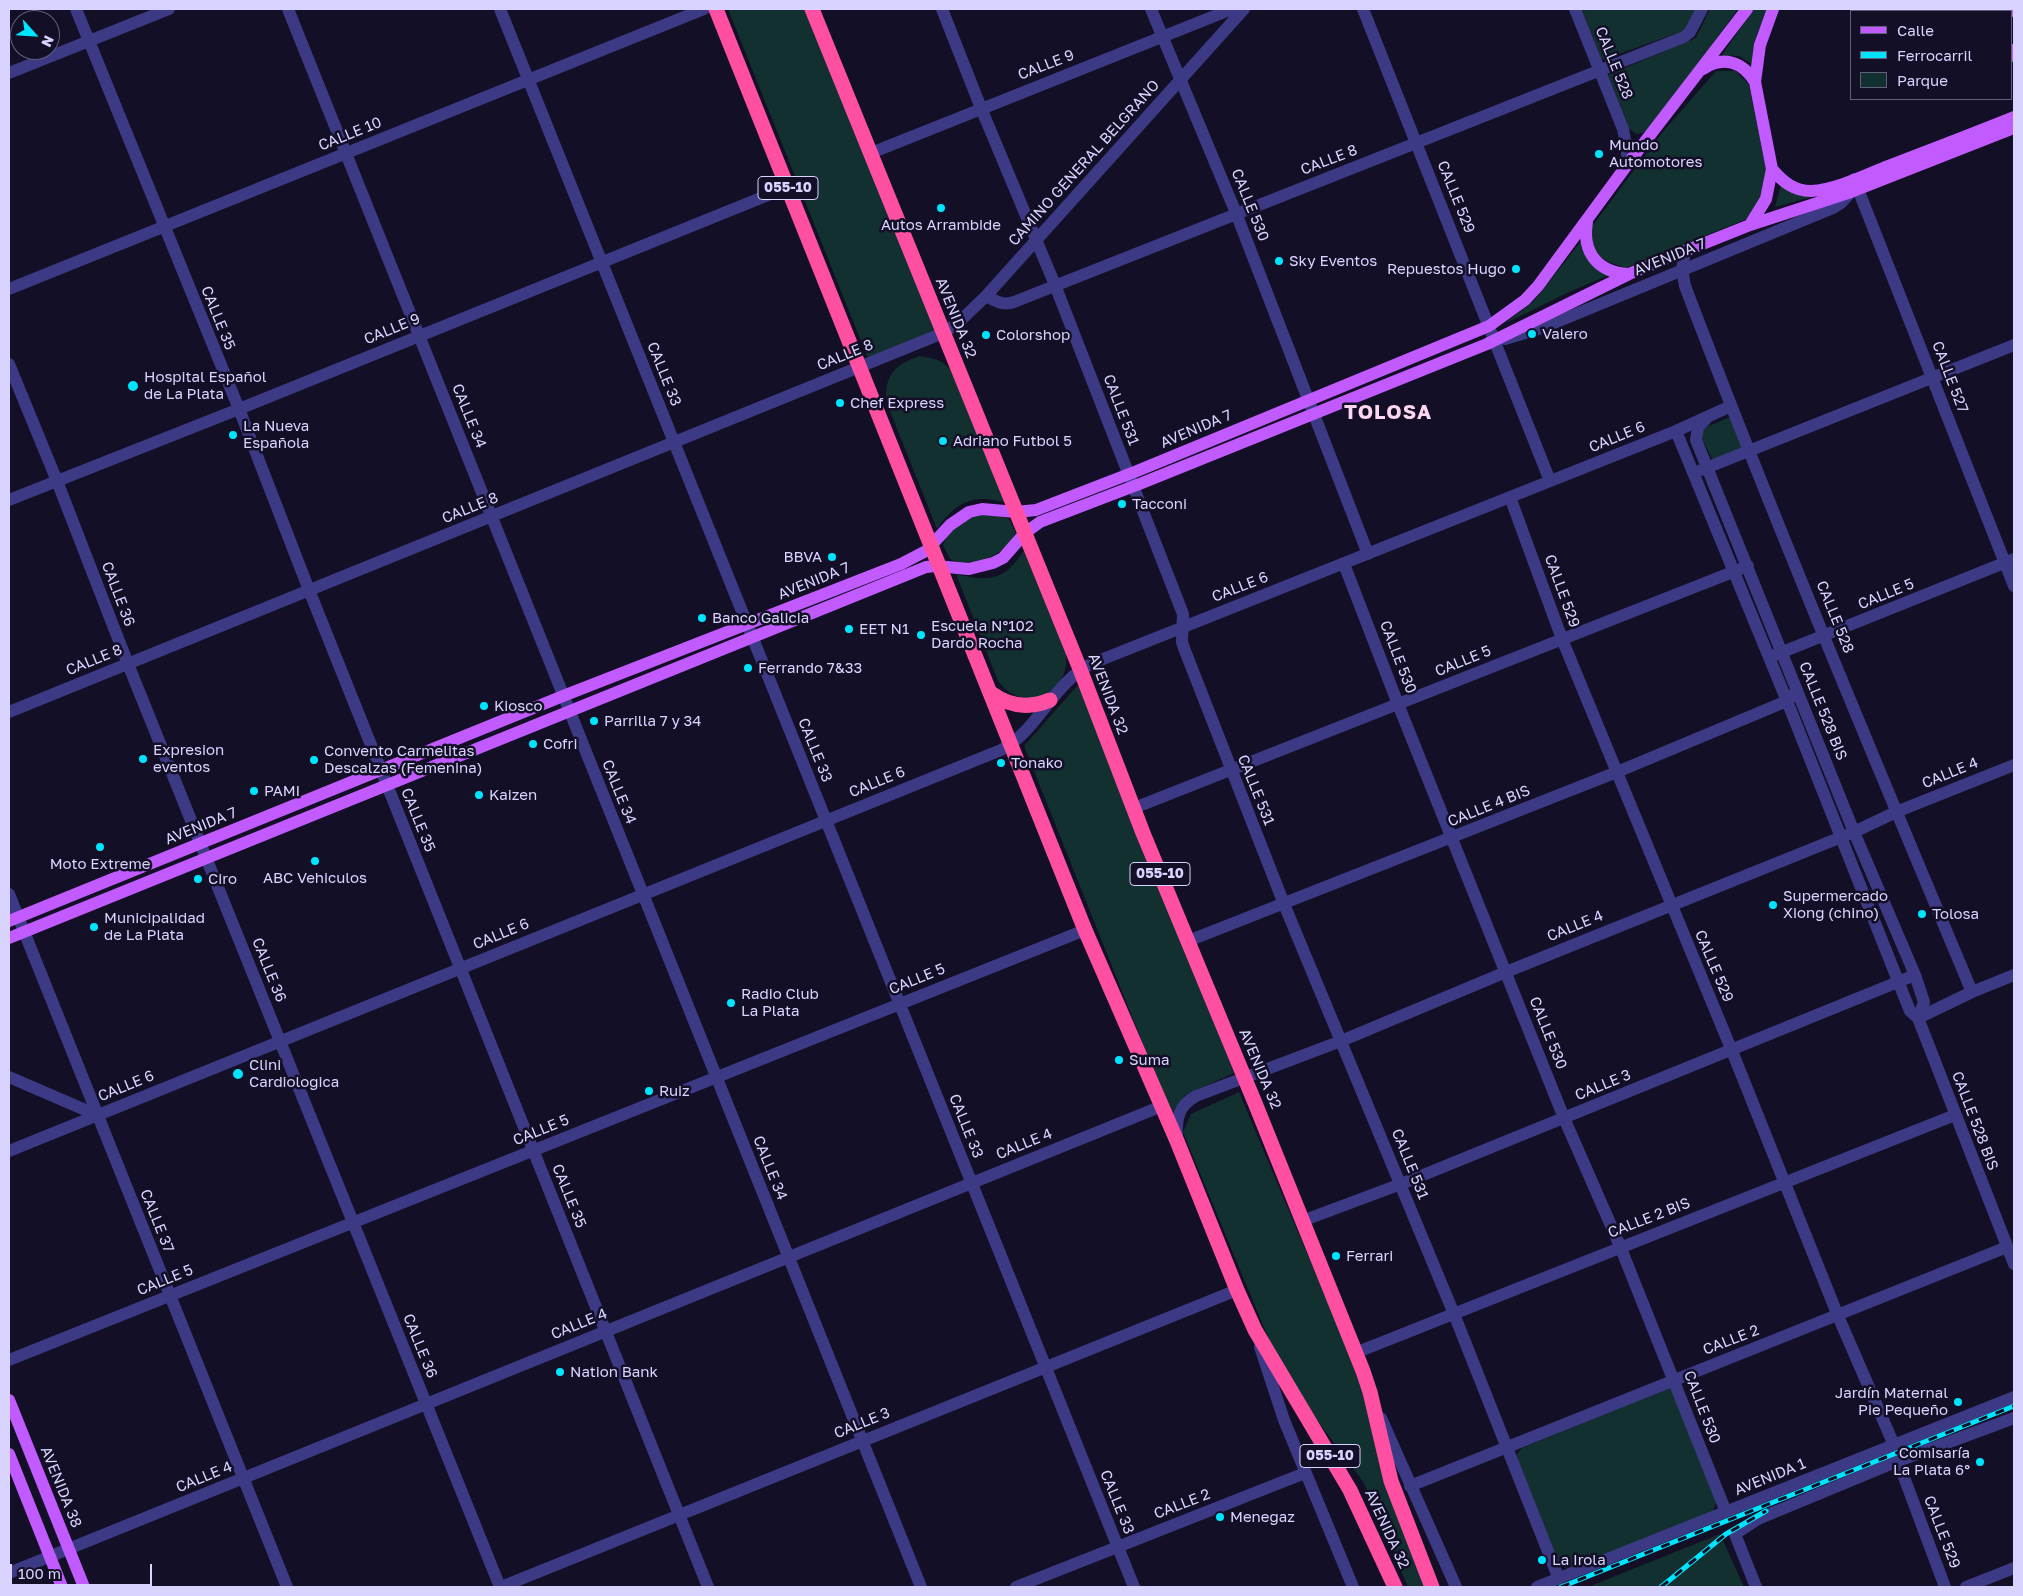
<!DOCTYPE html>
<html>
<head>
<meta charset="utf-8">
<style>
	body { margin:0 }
	#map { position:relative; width:2023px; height:1596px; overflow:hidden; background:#130f26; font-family:"Golos Text",sans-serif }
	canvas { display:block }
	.frame { position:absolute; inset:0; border:10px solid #d9d4ff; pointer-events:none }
	.legend { position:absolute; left:1850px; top:10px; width:162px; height:90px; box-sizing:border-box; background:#130f26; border:1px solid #625e7d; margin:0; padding:6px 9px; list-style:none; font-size:15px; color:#d9d4ff }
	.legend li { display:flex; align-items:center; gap:10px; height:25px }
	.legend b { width:25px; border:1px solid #625e7d }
	.north { position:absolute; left:10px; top:10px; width:50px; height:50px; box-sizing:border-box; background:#130f26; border:1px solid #625e7d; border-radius:50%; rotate:116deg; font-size:14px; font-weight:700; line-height:20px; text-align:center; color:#d9d4ff }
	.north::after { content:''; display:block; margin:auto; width:18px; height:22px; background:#00e5ff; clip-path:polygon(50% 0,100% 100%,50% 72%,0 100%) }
	.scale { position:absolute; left:10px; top:1564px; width:142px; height:22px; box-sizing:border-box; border:2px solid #d9d4ff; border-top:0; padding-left:6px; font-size:15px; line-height:18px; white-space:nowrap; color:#d9d4ff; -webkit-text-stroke:4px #130f26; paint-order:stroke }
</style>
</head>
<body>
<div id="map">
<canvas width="2023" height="1596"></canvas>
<div class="frame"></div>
<ul class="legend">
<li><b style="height:6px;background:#c25bff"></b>Calle</li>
<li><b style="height:6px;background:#00e5ff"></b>Ferrocarril</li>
<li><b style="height:14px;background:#12302f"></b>Parque</li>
</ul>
<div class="north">N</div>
<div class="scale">100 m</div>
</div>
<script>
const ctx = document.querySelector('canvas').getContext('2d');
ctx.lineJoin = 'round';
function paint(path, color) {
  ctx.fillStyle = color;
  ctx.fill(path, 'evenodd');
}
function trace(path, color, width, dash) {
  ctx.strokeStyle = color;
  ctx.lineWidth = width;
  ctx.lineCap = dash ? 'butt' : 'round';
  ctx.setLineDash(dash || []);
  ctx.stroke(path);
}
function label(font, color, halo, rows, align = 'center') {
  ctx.font = font + ' "Golos Text",sans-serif';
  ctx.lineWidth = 5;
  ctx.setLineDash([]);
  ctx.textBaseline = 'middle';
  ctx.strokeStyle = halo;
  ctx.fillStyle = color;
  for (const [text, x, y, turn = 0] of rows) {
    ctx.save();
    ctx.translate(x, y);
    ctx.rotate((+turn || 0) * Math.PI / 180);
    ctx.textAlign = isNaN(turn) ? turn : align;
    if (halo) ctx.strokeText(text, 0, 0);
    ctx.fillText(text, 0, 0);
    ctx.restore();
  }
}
const green = new Path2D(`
	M 728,9 L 807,9 L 936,329 L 871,358 L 867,356 Z
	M 1582,9 L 1697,9 L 1686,30 L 1602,60 Z
	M 1710,9 L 1738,9 L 1648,132 L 1636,134 L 1629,128 L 1608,75 L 1696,38 Z
	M 1754,9 L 1768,9 L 1757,34 L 1752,64 L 1739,56 L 1722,55 Z
	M 1716,71 L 1736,71 L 1749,85 L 1767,174 L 1763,197 L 1749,218 L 1626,268 C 1601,260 1592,257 1590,229 L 1661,134 Z
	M 1781,185 L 1841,189 L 1775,207 Z
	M 1582,240 L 1611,274 L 1569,292 L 1504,324 L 1534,301 Z
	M 919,356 C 934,358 943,360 953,372 L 1007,503 C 974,493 956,501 937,529 L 886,401 C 885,374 895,365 919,356 Z
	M 1730,417 L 1744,450 L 1714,463 L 1701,436 L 1704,428 Z
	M 990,511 L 1009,519 L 1016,533 C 1007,551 986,562 965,563 C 960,564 955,561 950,559 L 943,545 L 949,530 L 968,516 Z
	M 1024,550 L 1066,653 C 1071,695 1023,715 998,681 L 956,574 C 989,582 1005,581 1024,550 Z
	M 1077,686 L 1080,686 L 1234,1073 L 1185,1095 L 1171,1114 L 1024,746 Z
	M 1239,1092 L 1360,1379 L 1427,1587 L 1408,1587 L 1364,1483 L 1284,1376 L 1183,1132 L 1191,1114 Z
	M 1669,1388 L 1674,1389 L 1717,1500 L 1712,1513 L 1570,1570 L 1560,1566 L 1516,1461 L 1517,1454 L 1522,1448 Z
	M 1720,1534 L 1744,1587 L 1588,1587 Z`);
const minor = new Path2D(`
	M 76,9 L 239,409 L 309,590 L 708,1587
	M 288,9 L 921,1587
	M 500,9 L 1134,1587
	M 942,9 L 981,108 L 1055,285 L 1183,614 L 1182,642 L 1184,648 L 1284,904 L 1454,1314 L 1559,1579
	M 1151,9 L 1236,213 L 1368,554
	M 1363,9 L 1550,481
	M 1575,9 L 1623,129 L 1627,150 L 1627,165
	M 9,73 L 169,9
	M 871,153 L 1232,9
	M 1854,179 L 2014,586
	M 1685,251 L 1682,269 L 1685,286 C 1775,523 1874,758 1972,992
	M 9,289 L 704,9
	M 986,296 C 996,301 1003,306 1014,302 L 1684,37 L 1690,32 L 1702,9
	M 1505,339 L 1542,328 L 1833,208 L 1841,203 L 1851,192
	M 9,364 L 57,481 L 128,664 L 500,1587
	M 1706,419 L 1698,427 L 1696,440 L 1854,832 L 1915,975 L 1924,1002 L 1918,1018
	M 1676,431 L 1787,701 L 1910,1011 L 1918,1018 L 2014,1264
	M 1701,470 L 2014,345
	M 1510,497 L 1562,639 L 1732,1051 L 1838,1316 L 1894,1445
	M 9,500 L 239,409 L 788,187
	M 1344,564 L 1398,704 L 1564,1118 L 1620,1246 L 1726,1512
	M 1775,655 L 2014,559
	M 9,712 L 943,333 L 959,322 L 986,296 L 1244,9
	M 1134,808 L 1748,566
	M 9,894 L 287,1587
	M 1188,941 L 1617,772 L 1787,701 L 1797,691
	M 1918,1018 L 1972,992 L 2014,975
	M 9,1077 L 97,1115
	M 1177,1138 C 1176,1119 1178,1106 1196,1096 L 1341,1041 L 1506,972 L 1854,832 L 1896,812 L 2014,765
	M 9,1151 L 1001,750 C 1038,731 1053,682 1093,663 L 1676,431 L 1731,406
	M 1302,1221 L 1401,1184 L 1915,975
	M 1260,1347 L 1284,1420 L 1353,1587
	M 1355,1353 L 1955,1115
	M 9,1360 L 1085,930
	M 1381,1418 L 1456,1587
	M 1898,1461 L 1945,1587
	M 1410,1486 L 2007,1247
	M 9,1573 L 1162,1106
	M 501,1587 L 1237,1290
	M 1016,1587 L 1305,1473
	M 1537,1587 L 2014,1397
	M 1756,1587 L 1735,1534 L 1758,1519 L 1898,1461 L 2014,1418
	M 1966,1587 L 2014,1568`);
const major = new Path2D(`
	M 1995,9 L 1996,11
	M 2013,9 L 2014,11
	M 2012,50 L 2014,56
	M 1703,69 C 1723,55 1743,62 1755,82
	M 1772,169 C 1783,182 1794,191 1811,191 C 1835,190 1866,175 1888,166 C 1930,150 1972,134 2014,117
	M 1587,222 C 1582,252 1597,272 1628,274
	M 1750,225 L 1766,199 L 1772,169 L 1755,82 L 1760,45 L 1773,9
	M 9,921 L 563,696 L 901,564 L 926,551 L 950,525 L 969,512 L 982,509 L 1016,512 L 1036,510 L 1137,471 L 1489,326 L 1525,300 L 1538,286 L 1627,165 L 1747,9
	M 9,938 L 926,567 L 936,566 L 969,569 L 993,563 L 1003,558 L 1025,533 L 1040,522 L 1142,483 L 1487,344 L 1629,274 L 1675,255 L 1750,225 L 1851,192 L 2014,128
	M 9,1400 L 84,1587
	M 9,1454 L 62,1587`);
const highway = new Path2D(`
	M 716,9 L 1085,930 L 1177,1141 L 1237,1290 L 1255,1330 L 1350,1490 L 1395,1587
	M 812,9 L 1080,669 L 1143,833 L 1255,1103 L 1363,1371 L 1370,1392 L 1391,1481 L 1432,1587
	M 991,693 C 1010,707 1029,709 1050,700`);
const rail = new Path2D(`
	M 1561,1587 L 2014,1406
	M 1661,1587 L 1726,1534 L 1766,1511`);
const markers = [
	[1599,154,5,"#00e5ff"],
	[941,208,5,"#00e5ff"],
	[1279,261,5,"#00e5ff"],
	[1516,269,5,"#00e5ff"],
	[1532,334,5,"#00e5ff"],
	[986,335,5,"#00e5ff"],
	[133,386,6,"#00e5ff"],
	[840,403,5,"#00e5ff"],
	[233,435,5,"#00e5ff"],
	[943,441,5,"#00e5ff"],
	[1122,504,5,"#00e5ff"],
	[832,557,5,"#00e5ff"],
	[702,618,5,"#00e5ff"],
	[849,629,5,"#00e5ff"],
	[921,635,5,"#00e5ff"],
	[748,668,5,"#00e5ff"],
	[484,706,5,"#00e5ff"],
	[594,721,5,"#00e5ff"],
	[533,744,5,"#00e5ff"],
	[143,759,5,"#00e5ff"],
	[314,760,5,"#00e5ff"],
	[1001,763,5,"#00e5ff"],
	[254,791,5,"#00e5ff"],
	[479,795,5,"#00e5ff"],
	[100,847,5,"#00e5ff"],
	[315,861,5,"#00e5ff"],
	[198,879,5,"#00e5ff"],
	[1773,905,5,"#00e5ff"],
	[1922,914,5,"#00e5ff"],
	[94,927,5,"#00e5ff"],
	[731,1003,5,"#00e5ff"],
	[1119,1060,5,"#00e5ff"],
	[238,1074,6,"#00e5ff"],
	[649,1091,5,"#00e5ff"],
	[1336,1256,5,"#00e5ff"],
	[560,1372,5,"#00e5ff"],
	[1958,1402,5,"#00e5ff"],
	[1980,1462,5,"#00e5ff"],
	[1220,1517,5,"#00e5ff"],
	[1542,1560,5,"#00e5ff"]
];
const shields = [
	[788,188,60],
	[1160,874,60],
	[1330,1456,60]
];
const shieldNames = [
	["055-10",788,188],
	["055-10",1160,874],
	["055-10",1330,1456]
];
const streetNames = [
	["CALLE 528",1614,63,68],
	["CALLE 9",1046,65,-21],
	["CALLE 10",350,134,-22],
	["CALLE 8",1329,160,-21],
	["CAMINO GENERAL BELGRANO",1084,163,-48],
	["CALLE 529",1456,197,68],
	["CALLE 530",1250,205,68],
	["AVENIDA 7",1670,257,-22],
	["CALLE 35",218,318,68],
	["AVENIDA 32",956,318,68],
	["CALLE 9",392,329,-22],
	["CALLE 8",845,355,-22],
	["CALLE 33",664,374,68],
	["CALLE 527",1950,377,69],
	["CALLE 531",1121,410,69],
	["CALLE 34",469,416,68],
	["AVENIDA 7",1196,429,-23],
	["CALLE 6",1617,437,-22],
	["CALLE 8",470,508,-22],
	["AVENIDA 7",814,581,-22],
	["CALLE 6",1240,587,-21],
	["CALLE 529",1562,591,70],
	["CALLE 36",118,594,69],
	["CALLE 5",1886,594,-22],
	["CALLE 528",1835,617,68],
	["CALLE 530",1398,657,69],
	["CALLE 8",94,660,-22],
	["CALLE 5",1463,661,-22],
	["AVENIDA 32",1108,694,69],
	["CALLE 528 BIS",1823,711,68],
	["CALLE 33",815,750,68],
	["CALLE 4",1950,773,-22],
	["CALLE 6",877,782,-22],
	["CALLE 531",1256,790,68],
	["CALLE 34",619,792,68],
	["CALLE 4 BIS",1489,806,-22],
	["CALLE 35",418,820,68],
	["AVENIDA 7",201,826,-22],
	["CALLE 4",1575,926,-22],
	["CALLE 6",501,934,-22],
	["CALLE 529",1714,966,67],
	["CALLE 36",269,970,68],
	["CALLE 5",917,979,-22],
	["CALLE 530",1548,1033,68],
	["AVENIDA 32",1260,1069,67],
	["CALLE 3",1603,1085,-22],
	["CALLE 6",126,1086,-22],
	["CALLE 528 BIS",1975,1121,69],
	["CALLE 33",966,1126,68],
	["CALLE 5",541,1130,-22],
	["CALLE 4",1024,1144,-22],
	["CALLE 531",1410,1164,68],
	["CALLE 34",770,1168,68],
	["CALLE 35",569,1196,68],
	["CALLE 2 BIS",1649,1218,-21],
	["CALLE 37",157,1221,68],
	["CALLE 5",165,1280,-22],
	["CALLE 4",579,1324,-22],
	["CALLE 2",1731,1340,-21],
	["CALLE 36",420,1346,68],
	["CALLE 530",1702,1407,69],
	["CALLE 3",862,1423,-22],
	["CALLE 4",204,1477,-22],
	["AVENIDA 1",1770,1477,-22],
	["AVENIDA 38",61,1487,68],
	["CALLE 33",1117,1502,68],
	["CALLE 2",1182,1504,-21],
	["AVENIDA 32",1387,1529,65],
	["CALLE 529",1942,1532,69]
];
const poiNames = [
	["Mundo",1609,145],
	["Automotores",1609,162],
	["Autos Arrambide",941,225,"center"],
	["Sky Eventos",1289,261],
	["Repuestos Hugo",1506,269,"right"],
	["Valero",1542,334],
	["Colorshop",996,335],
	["Hospital Español",144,377],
	["de La Plata",144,394],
	["Chef Express",850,403],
	["La Nueva",243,426],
	["Española",243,443],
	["Adriano Futbol 5",953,441],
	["Tacconi",1132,504],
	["BBVA",822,557,"right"],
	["Banco Galicia",712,618],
	["Escuela N°102",931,626],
	["Dardo Rocha",931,643],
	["EET N1",859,629],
	["Ferrando 7&33",758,668],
	["Kiosco",494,706],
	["Parrilla 7 y 34",604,721],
	["Cofri",543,744],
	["Expresion",153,750],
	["eventos",153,767],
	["Convento Carmelitas",324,751],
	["Descalzas (Femenina)",324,768],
	["Tonako",1011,763],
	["PAMI",264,791],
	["Kaizen",489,795],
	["Moto Extreme",100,864,"center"],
	["ABC Vehiculos",315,878,"center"],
	["Ciro",208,879],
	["Supermercado",1783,896],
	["Xiong (chino)",1783,913],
	["Tolosa",1932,914],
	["Municipalidad",104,918],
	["de La Plata",104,935],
	["Radio Club",741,994],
	["La Plata",741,1011],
	["Suma",1129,1060],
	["Clini",249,1065],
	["Cardiologica",249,1082],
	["Ruiz",659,1091],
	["Ferrari",1346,1256],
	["Nation Bank",570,1372],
	["Jardín Maternal",1948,1393,"right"],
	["Pie Pequeño",1948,1410,"right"],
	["Comisaría",1970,1453,"right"],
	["La Plata 6°",1970,1470,"right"],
	["Menegaz",1230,1517],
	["La Irola",1552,1560]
];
const districtNames = [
	["TOLOSA",1388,413]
];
paint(green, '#12302f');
trace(minor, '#3d3a85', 12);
trace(major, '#c25bff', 12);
trace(highway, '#ff4fa3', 15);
trace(rail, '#00e5ff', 5);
trace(rail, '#130f26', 3, [9]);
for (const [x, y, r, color] of markers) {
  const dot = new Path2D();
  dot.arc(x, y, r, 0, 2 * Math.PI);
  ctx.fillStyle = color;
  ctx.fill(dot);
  trace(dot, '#130f26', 2);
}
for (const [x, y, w] of shields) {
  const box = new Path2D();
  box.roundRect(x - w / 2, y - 11.5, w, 23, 4);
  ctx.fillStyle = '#130f26';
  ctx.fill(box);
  trace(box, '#d9d4ff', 1);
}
label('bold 14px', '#d9d4ff', null, shieldNames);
label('15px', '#d9d4ff', '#130f26', streetNames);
label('15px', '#d9d4ff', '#130f26', poiNames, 'left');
ctx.letterSpacing = '1px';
label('bold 20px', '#ffd6f0', '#130f26', districtNames);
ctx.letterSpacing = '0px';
</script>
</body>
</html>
